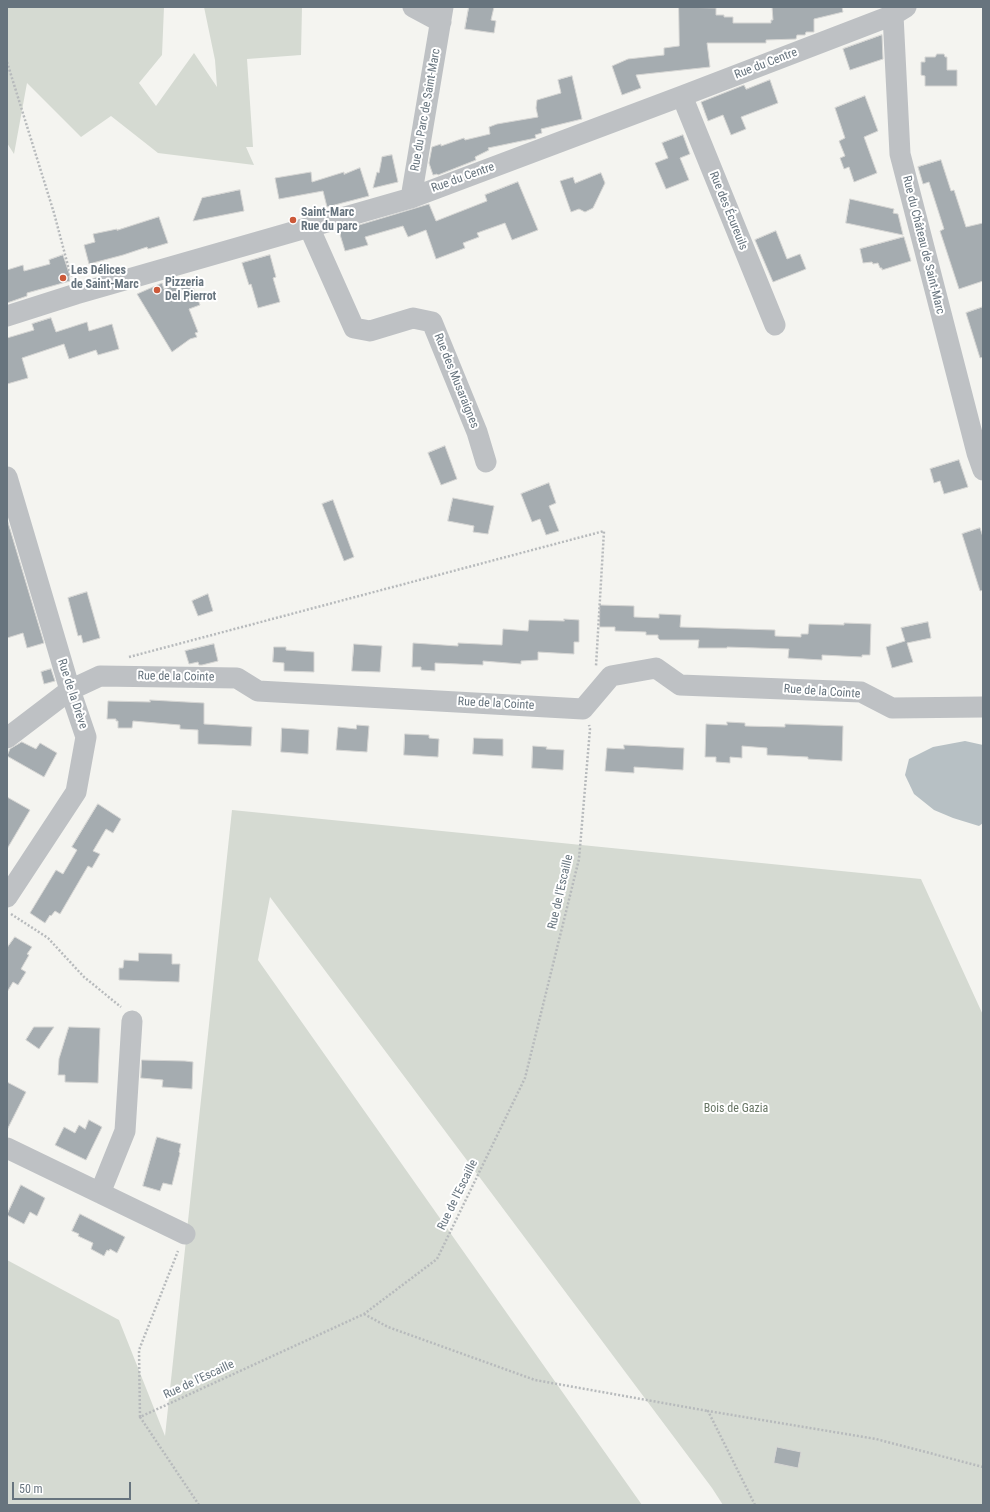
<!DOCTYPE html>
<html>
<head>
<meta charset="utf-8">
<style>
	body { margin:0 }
	#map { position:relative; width:990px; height:1512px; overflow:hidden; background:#f4f4f0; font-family:"Roboto Condensed",sans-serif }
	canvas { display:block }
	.frame { position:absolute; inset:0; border:8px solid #67747e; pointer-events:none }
	.scale { position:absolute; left:12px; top:1482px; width:119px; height:18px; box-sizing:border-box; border:2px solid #67747e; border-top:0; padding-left:5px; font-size:12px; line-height:14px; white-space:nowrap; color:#67747e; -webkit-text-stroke:3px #fff; paint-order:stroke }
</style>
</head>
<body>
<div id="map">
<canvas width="990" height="1512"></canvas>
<div class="frame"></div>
<div class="scale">50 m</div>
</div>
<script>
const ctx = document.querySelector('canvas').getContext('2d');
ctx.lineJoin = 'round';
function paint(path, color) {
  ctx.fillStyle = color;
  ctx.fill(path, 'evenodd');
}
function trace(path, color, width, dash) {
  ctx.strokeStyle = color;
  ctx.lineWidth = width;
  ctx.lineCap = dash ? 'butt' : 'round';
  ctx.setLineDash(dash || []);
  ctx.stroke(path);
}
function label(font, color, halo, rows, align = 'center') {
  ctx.font = font + ' "Roboto Condensed",sans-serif';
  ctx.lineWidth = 4;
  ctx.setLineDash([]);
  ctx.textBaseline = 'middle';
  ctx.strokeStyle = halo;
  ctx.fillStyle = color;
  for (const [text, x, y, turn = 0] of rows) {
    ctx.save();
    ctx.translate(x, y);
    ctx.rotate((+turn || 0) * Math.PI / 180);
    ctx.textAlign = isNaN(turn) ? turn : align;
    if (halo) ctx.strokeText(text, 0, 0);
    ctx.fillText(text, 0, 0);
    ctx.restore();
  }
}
const green = new Path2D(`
	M 7,7 L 164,7 L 162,55 L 139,83 L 156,106 L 194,53 L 217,87 L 215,60 L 204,7 L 302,7 L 301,55 L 247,59 L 253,147 L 246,147 L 254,165 L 158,153 L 111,116 L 81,137 L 27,83 L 14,154 L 7,143 Z
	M 232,810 L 921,879 L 983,1015 L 983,1505 L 723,1505 L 712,1488 L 270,897 L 258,960 L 642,1505 L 7,1505 L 7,1260 L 119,1320 L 165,1436 Z`);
const water = new Path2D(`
	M 965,741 L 983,745 L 983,823 L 979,826 L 953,818 L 934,810 L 914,794 L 905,775 L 909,759 L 933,747 Z`);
const building = new Path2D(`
	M 469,7 L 494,7 L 491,20 L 496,21 L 494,33 L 465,29 Z
	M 679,7 L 716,8 L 716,15 L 724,15 L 724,17 L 733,17 L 733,23 L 771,23 L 771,20 L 773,20 L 772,7 L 842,7 L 843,12 L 814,19 L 814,32 L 806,32 L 805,35 L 797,35 L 796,39 L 766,40 L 766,43 L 707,43 L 710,67 L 636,75 L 641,88 L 622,95 L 612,66 L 628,59 L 664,55 L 664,48 L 679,46 Z
	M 882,35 L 883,59 L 850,70 L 843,49 Z
	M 937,54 L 944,54 L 945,57 L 947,57 L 947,70 L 957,70 L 957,86 L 925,86 L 925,76 L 921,75 L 921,62 L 925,62 L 925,57 L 935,57 Z
	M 572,76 L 582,119 L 541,129 L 542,133 L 535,135 L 536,138 L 488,148 L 489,150 L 475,157 L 476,160 L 438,175 L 437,174 L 433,175 L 429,163 L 432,147 L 441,144 L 441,146 L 464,138 L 465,140 L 490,134 L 489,127 L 497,124 L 538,117 L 536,108 L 537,100 L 561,93 L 558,80 Z
	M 770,80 L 778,103 L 741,117 L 746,129 L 731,135 L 723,115 L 708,121 L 701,102 L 744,85 L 746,89 Z
	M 865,96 L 878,131 L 864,137 L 877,173 L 854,182 L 849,167 L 844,169 L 840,158 L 845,156 L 839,141 L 845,138 L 835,108 Z
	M 683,135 L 690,154 L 680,158 L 689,180 L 666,189 L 655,163 L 668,158 L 662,143 Z
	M 392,155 L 398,182 L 373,188 L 377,172 L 379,173 L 382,157 Z
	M 941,160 L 951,191 L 954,190 L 966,227 L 983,223 L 983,281 L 959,289 L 940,231 L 944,229 L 929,182 L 923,184 L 918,167 Z
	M 360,168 L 369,196 L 327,207 L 323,191 L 279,199 L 275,178 L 311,172 L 312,182 L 344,172 L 344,174 Z
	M 601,173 L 605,183 L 593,208 L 585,212 L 579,209 L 571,212 L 560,181 L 573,177 L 575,183 Z
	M 518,182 L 538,230 L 512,240 L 505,223 L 477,233 L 479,237 L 463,243 L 465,248 L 436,259 L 426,230 L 408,237 L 403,226 L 365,237 L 368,245 L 345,251 L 339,231 L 429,204 L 436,221 L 487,201 L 485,195 Z
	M 240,190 L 244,211 L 193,221 L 202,198 Z
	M 850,199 L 894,209 L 893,213 L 898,214 L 903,235 L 846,223 Z
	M 159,217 L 168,243 L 148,249 L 147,247 L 123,255 L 89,264 L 84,245 L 95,242 L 93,234 L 117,229 L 117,230 Z
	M 776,231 L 787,259 L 800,254 L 806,269 L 773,282 L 755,240 Z
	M 904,237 L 911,261 L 882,270 L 882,268 L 880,268 L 878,263 L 873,264 L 872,262 L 863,263 L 860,249 Z
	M 63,255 L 70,276 L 69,276 L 70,281 L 27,293 L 27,296 L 7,303 L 7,270 L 23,265 L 24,271 L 50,264 L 49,260 Z
	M 270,255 L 276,277 L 273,278 L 280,302 L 258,308 L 251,284 L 249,285 L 242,263 Z
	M 190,279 L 200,305 L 189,309 L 198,332 L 195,333 L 197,337 L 190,339 L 172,352 L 137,294 L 162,283 L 164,289 Z
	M 983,307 L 983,357 L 980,358 L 966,313 Z
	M 51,318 L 56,332 L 87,322 L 89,331 L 112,324 L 119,349 L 98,355 L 96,350 L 69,359 L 64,344 L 22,358 L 28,378 L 7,384 L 7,338 L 34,330 L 32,324 Z
	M 445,446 L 457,479 L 441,485 L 428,453 Z
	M 959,460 L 968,487 L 944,494 L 940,481 L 934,483 L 930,469 Z
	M 549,483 L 556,503 L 549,506 L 559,531 L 546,535 L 540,519 L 532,522 L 521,494 Z
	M 453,498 L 494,506 L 488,534 L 473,532 L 474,526 L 448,521 Z
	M 333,500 L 354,557 L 344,561 L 322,504 Z
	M 7,519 L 44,643 L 27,648 L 23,633 L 7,638 Z
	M 980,528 L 983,537 L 983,590 L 980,591 L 962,534 Z
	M 87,592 L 100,638 L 83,643 L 81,635 L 78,636 L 68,598 Z
	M 208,594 L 213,611 L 198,616 L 192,601 Z
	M 600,605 L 634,606 L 634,617 L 659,618 L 659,614 L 681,615 L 680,627 L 775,630 L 775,636 L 801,637 L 801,634 L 808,634 L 809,624 L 844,625 L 844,623 L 871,624 L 870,655 L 862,655 L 862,657 L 822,655 L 822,660 L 788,658 L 789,649 L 727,647 L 727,648 L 698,648 L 699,640 L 660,640 L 658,638 L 658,635 L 646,635 L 646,632 L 615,631 L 615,627 L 600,627 Z
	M 564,619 L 579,620 L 579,642 L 574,642 L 574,654 L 538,652 L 538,660 L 521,661 L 521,664 L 483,661 L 483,665 L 435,663 L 435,671 L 421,670 L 421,667 L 412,667 L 413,643 L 458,646 L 458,643 L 502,645 L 503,629 L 528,631 L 529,620 L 564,621 Z
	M 928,622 L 931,638 L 907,643 L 913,662 L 892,668 L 886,647 L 905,641 L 901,628 Z
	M 214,644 L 218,661 L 202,665 L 199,665 L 198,662 L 189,664 L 185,651 Z
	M 354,644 L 382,646 L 380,672 L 352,671 Z
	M 274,647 L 286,647 L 286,650 L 314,652 L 314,672 L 284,671 L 284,663 L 273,662 Z
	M 51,669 L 55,681 L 44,684 L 41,672 Z
	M 150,700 L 204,703 L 204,724 L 252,727 L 251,746 L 198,744 L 198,730 L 180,729 L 180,725 L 133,721 L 132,728 L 118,728 L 118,721 L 116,721 L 116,719 L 107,719 L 108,701 L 150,702 Z
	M 727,722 L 745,723 L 745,726 L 785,727 L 785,724 L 843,726 L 842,761 L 808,759 L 808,757 L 767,755 L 767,748 L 742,746 L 742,758 L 730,757 L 730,763 L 716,762 L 716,757 L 705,757 L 706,724 L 727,725 Z
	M 357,725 L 369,726 L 367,752 L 336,750 L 338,727 L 356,729 Z
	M 282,728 L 309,730 L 308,754 L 281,752 Z
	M 405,734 L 429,735 L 429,738 L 439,739 L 438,757 L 404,755 Z
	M 474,738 L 503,739 L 503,756 L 473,754 Z
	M 22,742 L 36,749 L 40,743 L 57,753 L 44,777 L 7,756 L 10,749 Z
	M 624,745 L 684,748 L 683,770 L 634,767 L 634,773 L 605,771 L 607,748 L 624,749 Z
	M 533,746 L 547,747 L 546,749 L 564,750 L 563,770 L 532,768 Z
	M 7,797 L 30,810 L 7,849 Z
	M 98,804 L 121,819 L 113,833 L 106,829 L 93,851 L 100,854 L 92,868 L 88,866 L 60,914 L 55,911 L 51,916 L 50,915 L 45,923 L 30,913 L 56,870 L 63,874 L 77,850 L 72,847 Z
	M 15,937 L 32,947 L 27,954 L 29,955 L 21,969 L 26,972 L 18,985 L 13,982 L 7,992 L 7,948 Z
	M 139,953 L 172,954 L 172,964 L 180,964 L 179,982 L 119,980 L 119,968 L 123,968 L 124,960 L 138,961 Z
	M 34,1027 L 54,1027 L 39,1049 L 26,1040 Z
	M 69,1027 L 100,1028 L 98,1083 L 65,1082 L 65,1075 L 58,1075 L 59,1059 Z
	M 142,1060 L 185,1061 L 193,1062 L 192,1089 L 162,1087 L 163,1080 L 141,1078 Z
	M 7,1082 L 26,1092 L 7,1130 Z
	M 89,1120 L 102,1127 L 86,1160 L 55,1145 L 64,1127 L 75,1133 L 79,1125 L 85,1129 Z
	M 157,1137 L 181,1144 L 179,1152 L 180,1153 L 172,1185 L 163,1183 L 160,1191 L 143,1186 Z
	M 21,1185 L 45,1198 L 37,1216 L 30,1212 L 24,1224 L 7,1215 Z
	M 80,1214 L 125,1237 L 117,1253 L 110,1249 L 109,1251 L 107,1250 L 104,1256 L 91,1249 L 93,1243 L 78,1236 L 79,1234 L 72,1231 Z
	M 777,1447 L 801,1452 L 798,1468 L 774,1463 Z`);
const path = new Path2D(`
	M 7,62 L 54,213 L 71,277
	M 129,657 L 604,531 L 596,666
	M 11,914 L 48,938 L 84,977 L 121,1007
	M 364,1314 L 388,1327 L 535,1380 L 708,1411
	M 140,1417 L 139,1350 L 178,1251
	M 199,1505 L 140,1417 L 364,1314 L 437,1259 L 525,1078 L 579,859 L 590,729 L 589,725
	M 755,1505 L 708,1411 L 876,1439 L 983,1467`);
const minor = new Path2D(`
	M 413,7 L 441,22
	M 894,7 L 893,15 L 900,154 L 977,453 L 983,470
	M 682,96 L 775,325
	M 411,198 L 443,7
	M 309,227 L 354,328 L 370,331 L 413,318 L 432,322 L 477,432 L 486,462
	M 7,316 L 76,294 L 411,198 L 682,96 L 893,15 L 906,7
	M 7,477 L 70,690 L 86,737 L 76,792 L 7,897
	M 7,738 L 70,690 L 100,676 L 237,678 L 258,691 L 583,709 L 611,676 L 656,668 L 680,685 L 861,692 L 892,708 L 983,707
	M 7,1148 L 185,1234
	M 100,1193 L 125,1131 L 132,1021`);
const markers = [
	[293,220,4,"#cc5939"],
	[63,278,4,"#cc5939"],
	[157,290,4,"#cc5939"]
];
const streetNames = [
	["Rue du Centre",766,64,-21],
	["Rue du Parc de Saint-Marc",426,110,-80],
	["Rue du Centre",463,178,-20],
	["Rue des Écureuils",728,211,68],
	["Rue du Château de Saint-Marc",923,245,76],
	["Rue des Musaraignes",456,381,68],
	["Rue de la Cointe",176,677,1],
	["Rue de la Cointe",822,692,4],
	["Rue de la Drève",72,694,72],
	["Rue de la Cointe",496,704,3],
	["Rue de l'Escaille",561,892,-77],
	["Rue de l'Escaille",458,1195,-64],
	["Rue de l'Escaille",199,1380,-25]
];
const poiNames = [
	["Saint-Marc",301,213],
	["Rue du parc",301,227],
	["Les Délices",71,271],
	["de Saint-Marc",71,285],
	["Pizzeria",165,283],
	["Del Pierrot",165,297]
];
const parkNames = [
	["Bois de Gazia",736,1109]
];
paint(green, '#d5dad2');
paint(water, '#b7c0c4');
paint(building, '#a5acb0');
trace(building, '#d5d5d3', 1);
trace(path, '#b7babc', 2.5, [2, 2]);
trace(minor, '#bec1c4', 21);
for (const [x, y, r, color] of markers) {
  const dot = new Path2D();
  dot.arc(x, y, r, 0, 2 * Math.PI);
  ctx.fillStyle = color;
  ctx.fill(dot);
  trace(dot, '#fff', 1.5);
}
label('12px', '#67747e', '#fff', streetNames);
label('bold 12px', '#67747e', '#fff', poiNames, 'left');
label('12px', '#687665', '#fff', parkNames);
</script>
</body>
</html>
